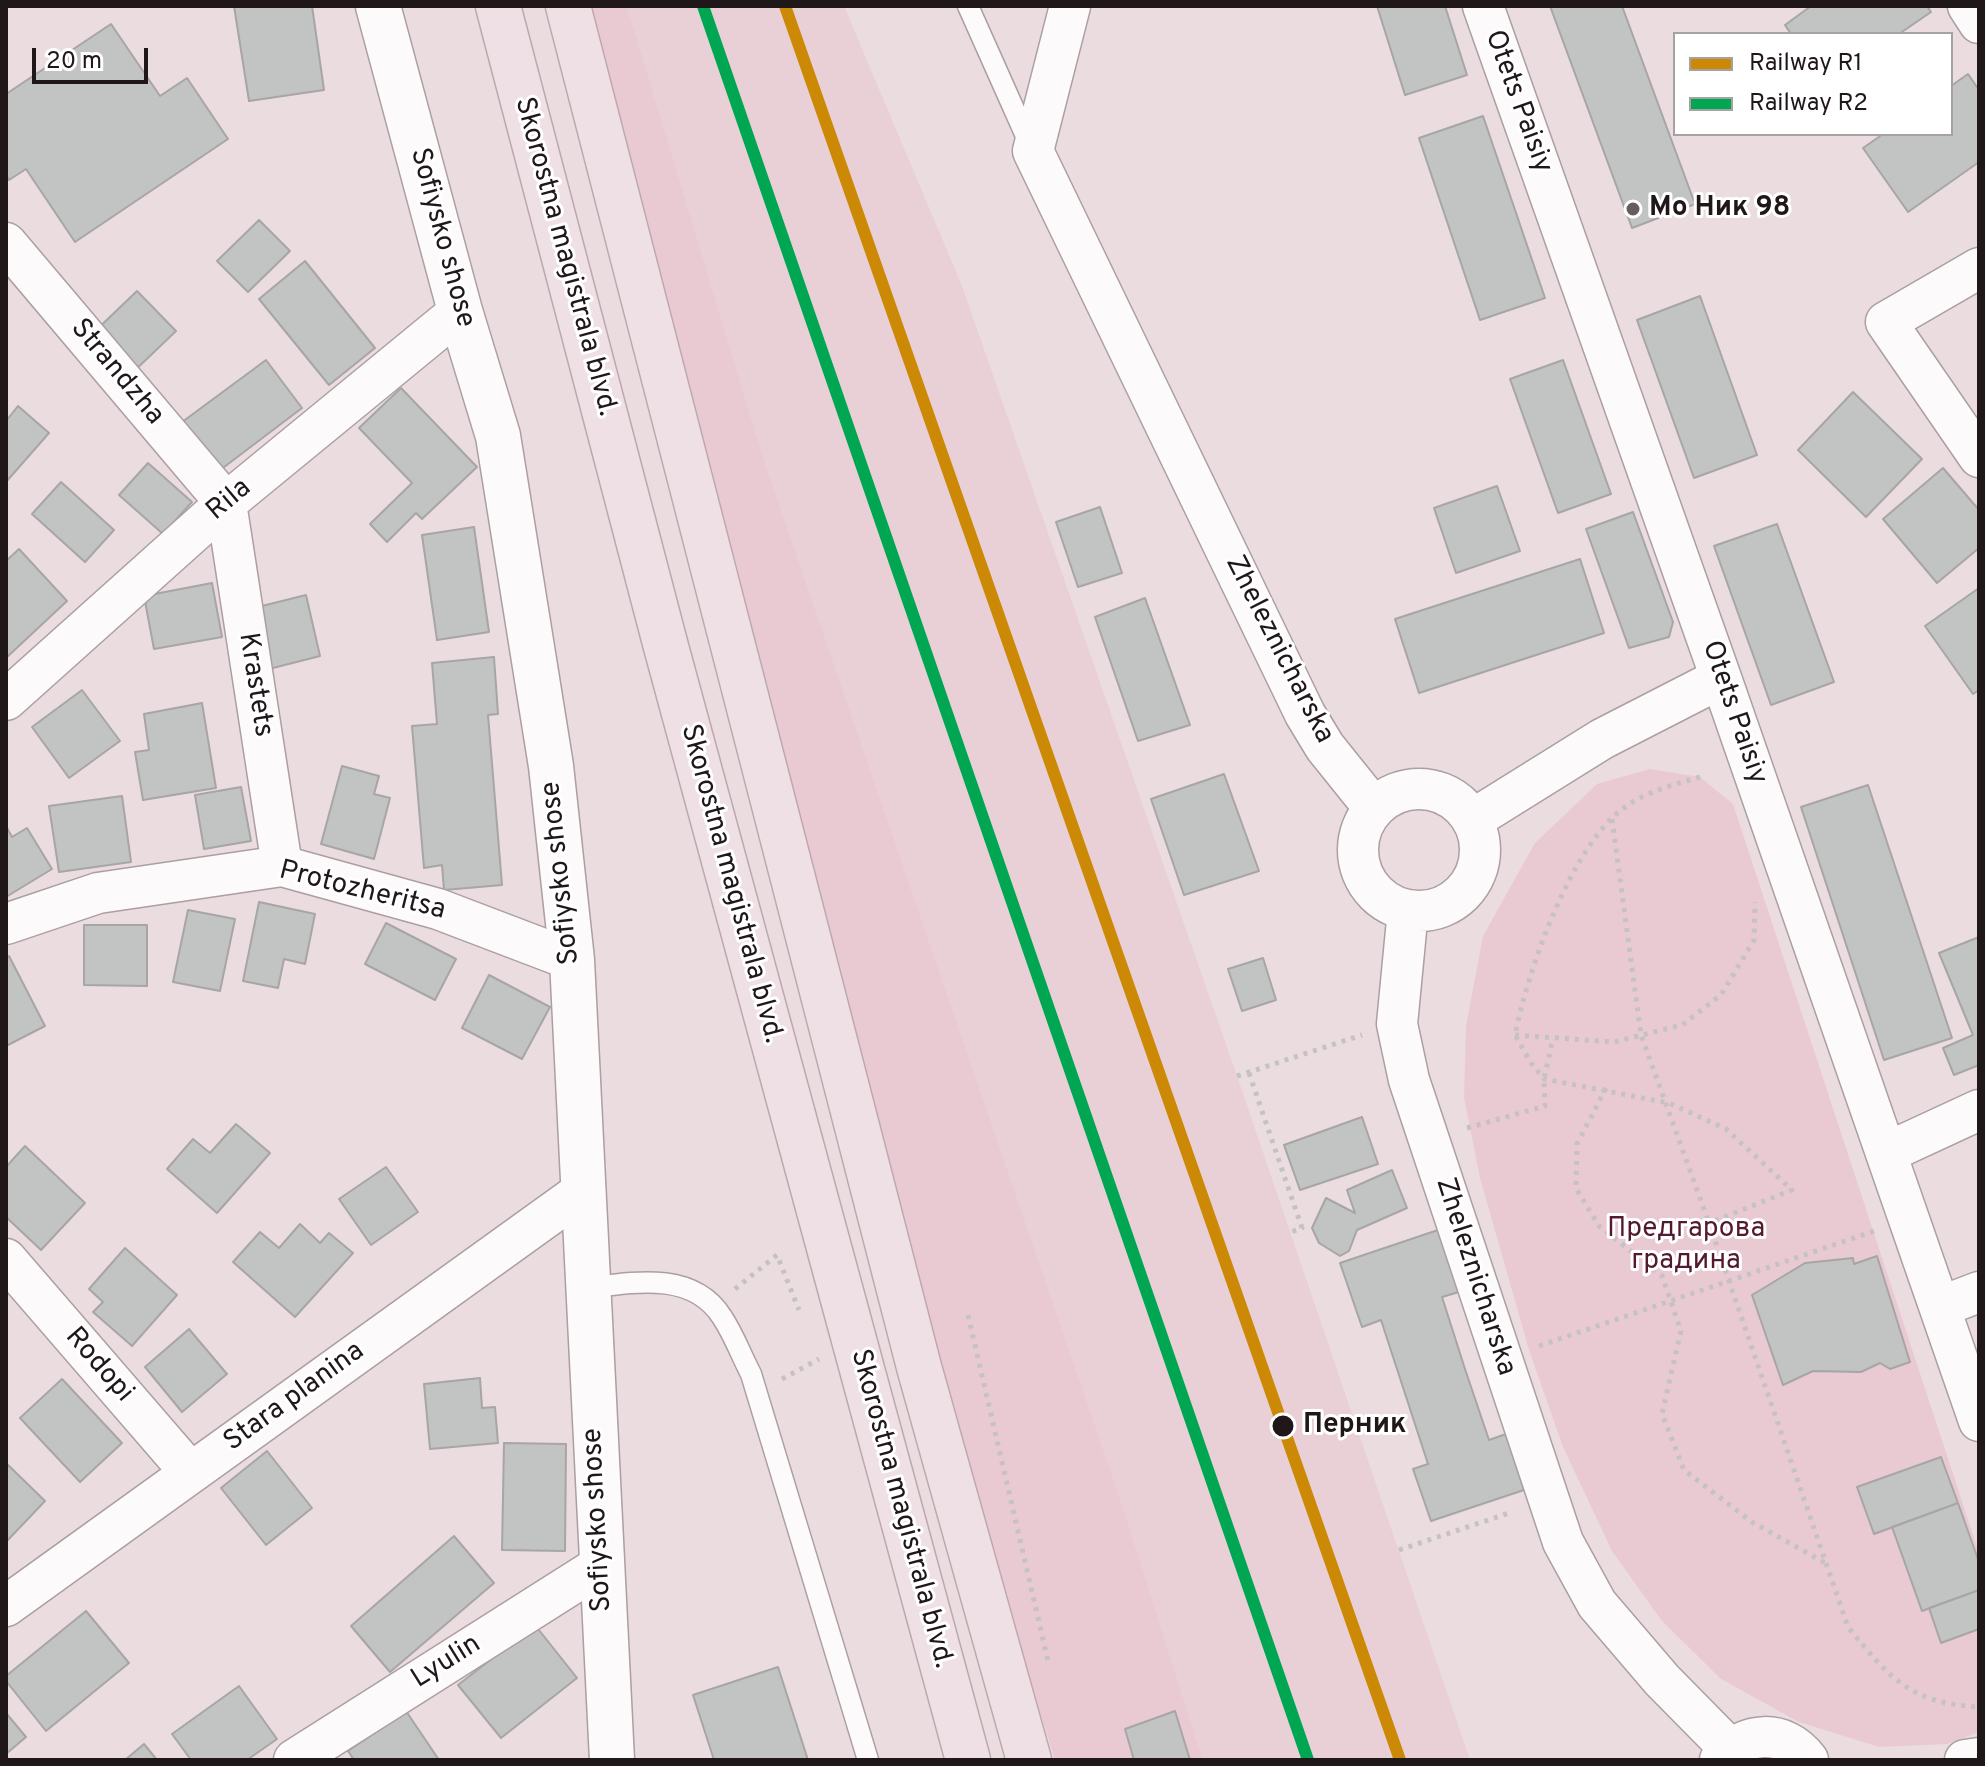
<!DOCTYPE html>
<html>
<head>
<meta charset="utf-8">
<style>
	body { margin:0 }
	#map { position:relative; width:1985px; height:1766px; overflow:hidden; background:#ebdce0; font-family:Overpass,sans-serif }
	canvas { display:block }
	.frame { position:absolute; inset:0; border:8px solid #201719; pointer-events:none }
	.legend { position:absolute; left:1673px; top:32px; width:280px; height:104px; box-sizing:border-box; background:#fff; border:2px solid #a6a2a3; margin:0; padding:10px 14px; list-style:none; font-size:24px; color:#201719 }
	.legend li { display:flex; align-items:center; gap:16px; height:40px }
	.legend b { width:40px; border:2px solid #a6a2a3 }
	.scale { position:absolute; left:32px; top:48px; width:116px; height:36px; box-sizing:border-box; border:4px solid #201719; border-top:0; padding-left:10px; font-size:24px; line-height:28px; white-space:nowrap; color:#201719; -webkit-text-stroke:6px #fff; paint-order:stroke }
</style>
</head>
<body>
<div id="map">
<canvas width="1985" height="1766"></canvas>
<div class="frame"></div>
<ul class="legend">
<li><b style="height:10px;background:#cc8905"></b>Railway R1</li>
<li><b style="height:10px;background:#00a651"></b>Railway R2</li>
</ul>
<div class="scale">20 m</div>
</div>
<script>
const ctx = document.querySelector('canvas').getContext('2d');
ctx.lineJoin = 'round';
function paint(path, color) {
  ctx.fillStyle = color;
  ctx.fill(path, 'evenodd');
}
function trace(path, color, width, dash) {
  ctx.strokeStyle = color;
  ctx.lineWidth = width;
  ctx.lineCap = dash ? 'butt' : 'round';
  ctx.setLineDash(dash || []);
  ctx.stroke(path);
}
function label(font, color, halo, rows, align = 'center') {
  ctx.font = font + ' Overpass,sans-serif';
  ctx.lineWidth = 6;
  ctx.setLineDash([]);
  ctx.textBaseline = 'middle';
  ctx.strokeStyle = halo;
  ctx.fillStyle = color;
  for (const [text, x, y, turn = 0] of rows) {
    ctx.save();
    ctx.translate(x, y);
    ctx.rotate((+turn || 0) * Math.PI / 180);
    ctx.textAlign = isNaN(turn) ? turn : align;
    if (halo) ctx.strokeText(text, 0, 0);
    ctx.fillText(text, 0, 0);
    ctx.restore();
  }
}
const built = new Path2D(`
	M 627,6 L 844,6 L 962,286 L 1237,1076 L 1470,1760 L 1203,1760 L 1120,1498 L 764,460 Z`);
const green = new Path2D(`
	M 587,6 L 627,6 L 764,460 L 1120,1498 L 1203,1760 L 1055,1760 L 962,1464 L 862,1087 L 736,564 Z
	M 1650,769 L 1700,777 L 1733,804 L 1979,1553 L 1979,1732 L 1947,1744 L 1879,1747 L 1799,1722 L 1721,1679 L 1662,1621 L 1612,1551 L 1563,1447 L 1529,1350 L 1480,1178 L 1464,1098 L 1466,1026 L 1483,936 L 1535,843 L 1597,784 Z`);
const building = new Path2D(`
	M 234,6 L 312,6 L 324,90 L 249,101 Z
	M 1377,6 L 1445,6 L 1467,75 L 1405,95 Z
	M 1550,6 L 1622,6 L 1695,204 L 1632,228 Z
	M 1811,6 L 1927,6 L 1931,12 L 1899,34 L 1791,34 L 1785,25 Z
	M 111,24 L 160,96 L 187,78 L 228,139 L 75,242 L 26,169 L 9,180 L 6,175 L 6,94 Z
	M 1968,74 L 1979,90 L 1979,162 L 1908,212 L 1863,148 L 1883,134 L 1951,134 L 1951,86 Z
	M 1483,116 L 1545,298 L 1480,320 L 1419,138 Z
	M 259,220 L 290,251 L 248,292 L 217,261 Z
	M 305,261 L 375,348 L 329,385 L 259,299 Z
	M 137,291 L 176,331 L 129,376 L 90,336 Z
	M 1700,296 L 1757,455 L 1694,478 L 1637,320 Z
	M 266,360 L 302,408 L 211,477 L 174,428 Z
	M 1563,360 L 1611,494 L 1558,513 L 1510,379 Z
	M 401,388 L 477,467 L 422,519 L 416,513 L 387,542 L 370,524 L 412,483 L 359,428 Z
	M 1853,392 L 1922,459 L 1866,517 L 1798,450 Z
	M 18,406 L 49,433 L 6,482 L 6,421 Z
	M 148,463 L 192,502 L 163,534 L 119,495 Z
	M 1943,468 L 1979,510 L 1979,548 L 1937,583 L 1883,519 Z
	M 61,482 L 114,530 L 85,562 L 32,514 Z
	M 1497,486 L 1520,551 L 1456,573 L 1434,508 Z
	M 1100,507 L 1122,573 L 1078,587 L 1056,522 Z
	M 1633,512 L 1673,622 L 1669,637 L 1629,648 L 1586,529 Z
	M 1777,524 L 1834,682 L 1771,705 L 1714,546 Z
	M 474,527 L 489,632 L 437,640 L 422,535 Z
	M 19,549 L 67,601 L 6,658 L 6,561 Z
	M 1580,559 L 1604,633 L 1419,693 L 1395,619 Z
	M 212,583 L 222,637 L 154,649 L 144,596 Z
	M 1979,588 L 1979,690 L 1973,694 L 1925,626 Z
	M 306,595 L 320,656 L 269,669 L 254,608 Z
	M 1145,598 L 1190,725 L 1138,741 L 1095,617 Z
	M 494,657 L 498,714 L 488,715 L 502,885 L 444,890 L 442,865 L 424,868 L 412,726 L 437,724 L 432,663 Z
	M 82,690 L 120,741 L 69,778 L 32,727 Z
	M 202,703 L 216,788 L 143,800 L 135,752 L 149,750 L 144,714 Z
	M 342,766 L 379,776 L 374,794 L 390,798 L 374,859 L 321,844 Z
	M 1224,774 L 1259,871 L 1184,895 L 1151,799 Z
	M 1868,785 L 1952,1038 L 1884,1060 L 1801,807 Z
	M 241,787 L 251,841 L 204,849 L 195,795 Z
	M 122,796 L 131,862 L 59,872 L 49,806 Z
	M 6,826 L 12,837 L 27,828 L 52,869 L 6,897 Z
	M 259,902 L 315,914 L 305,964 L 284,959 L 278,988 L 243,981 Z
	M 188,910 L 235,919 L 220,991 L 173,982 Z
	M 386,923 L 456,959 L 435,1000 L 365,964 Z
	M 84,925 L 147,925 L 147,986 L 84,985 Z
	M 1979,937 L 1979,1065 L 1954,1075 L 1943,1048 L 1973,1035 L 1939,953 Z
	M 9,956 L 45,1026 L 6,1046 L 6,958 Z
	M 1263,958 L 1276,1000 L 1242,1011 L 1228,969 Z
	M 489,975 L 550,1007 L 522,1059 L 462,1028 Z
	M 1362,1117 L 1378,1164 L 1300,1190 L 1284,1145 Z
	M 236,1124 L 270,1153 L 217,1213 L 167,1169 L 193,1139 L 210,1153 Z
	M 25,1146 L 85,1203 L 41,1250 L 6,1217 L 6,1167 Z
	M 386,1167 L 418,1212 L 371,1245 L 339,1199 Z
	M 1392,1170 L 1407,1208 L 1357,1230 L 1349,1251 L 1340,1256 L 1319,1243 L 1312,1228 L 1326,1198 L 1355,1213 L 1347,1190 Z
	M 300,1224 L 320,1243 L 329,1233 L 353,1253 L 295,1317 L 233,1262 L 260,1232 L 279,1248 Z
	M 1438,1230 L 1459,1292 L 1442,1297 L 1465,1369 L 1489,1440 L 1506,1434 L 1524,1490 L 1431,1521 L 1413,1469 L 1428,1464 L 1381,1320 L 1362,1327 L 1340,1263 Z
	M 125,1248 L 177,1295 L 132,1346 L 93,1312 L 103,1302 L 89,1289 Z
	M 1877,1256 L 1910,1362 L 1890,1369 L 1880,1363 L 1861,1372 L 1813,1371 L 1783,1385 L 1752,1295 L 1805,1263 L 1853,1258 L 1854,1264 Z
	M 189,1329 L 227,1374 L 182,1412 L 145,1367 Z
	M 480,1378 L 482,1408 L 495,1407 L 498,1443 L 430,1449 L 424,1384 Z
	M 62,1379 L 122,1443 L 80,1482 L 20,1418 Z
	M 504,1443 L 566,1444 L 565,1551 L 502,1550 Z
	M 267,1451 L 312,1508 L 266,1545 L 221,1488 Z
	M 1941,1457 L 1958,1503 L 1874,1534 L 1857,1487 Z
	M 6,1463 L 45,1501 L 6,1542 Z
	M 1958,1503 L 1979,1562 L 1979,1590 L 1922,1611 L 1892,1527 Z
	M 454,1536 L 494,1583 L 390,1672 L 351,1626 Z
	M 1979,1590 L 1979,1629 L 1941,1643 L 1929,1608 Z
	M 86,1611 L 129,1663 L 46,1731 L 6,1681 L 6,1676 Z
	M 535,1625 L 577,1678 L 501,1738 L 458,1685 Z
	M 778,1667 L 808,1760 L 714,1760 L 693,1695 Z
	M 239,1686 L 277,1739 L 247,1760 L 191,1760 L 172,1734 Z
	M 406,1711 L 439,1760 L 354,1760 L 348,1751 Z
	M 1175,1711 L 1190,1760 L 1134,1760 L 1125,1729 Z
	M 6,1713 L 26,1737 L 6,1754 Z
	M 144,1744 L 157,1760 L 125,1760 Z`);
const path = new Path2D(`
	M 1700,777 C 1669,786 1636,794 1612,818 C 1565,865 1528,971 1515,1035 L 1531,1063 L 1544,1079 L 1669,1103 L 1726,1129 L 1792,1190 L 1709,1223 L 1848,1627 C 1890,1678 1909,1703 1979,1707
	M 1612,819 L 1641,1035 L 1709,1223
	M 1515,1035 L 1614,1042 L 1682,1025 L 1721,995 L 1754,940 L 1755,902
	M 1249,1073 L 1302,1228 L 1291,1232
	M 1237,1076 L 1362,1035
	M 1606,1088 L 1577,1144 L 1576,1188 L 1599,1226 L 1662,1276 L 1681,1331 L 1662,1414 L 1684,1470 L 1752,1522 L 1827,1564
	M 1467,1128 L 1545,1106 L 1544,1079 L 1553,1038
	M 735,1289 L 777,1255 L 799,1310
	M 968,1315 L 1048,1661
	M 1539,1346 L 1874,1231
	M 782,1379 L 819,1359
	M 1399,1550 L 1512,1512`);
const lane = new Path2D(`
	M 968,6 L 1030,145
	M 588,1288 C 634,1282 693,1271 722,1317 C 734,1335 741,1355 751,1374 L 868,1760`);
const street = new Path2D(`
	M 1070,6 L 1033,151 L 1305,714 L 1325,747 L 1374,808
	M 1483,6 L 1721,678 L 1979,1421
	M 1968,6 L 1979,23
	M 6,243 L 226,503 L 282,866
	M 1979,268 L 1886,322 L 1979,457
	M 6,700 L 226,503 L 460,311
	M1358 850a61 61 0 1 1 122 0a61 61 0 1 1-122 0Z
	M 1472,820 L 1602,739 L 1721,678
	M 1408,910 L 1397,1024 L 1409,1080 L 1563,1542 L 1597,1604 L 1662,1680 L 1730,1749
	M 6,924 L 98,893 L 282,866 L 438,909 L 572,960
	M 1886,1153 L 1979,1110
	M 6,1259 L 190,1472
	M 1940,1307 L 1979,1292
	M 6,1606 L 584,1190
	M 294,1760 L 600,1566
	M 1720,1760 C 1744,1731 1784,1728 1808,1760
	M 1965,1760 L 1979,1758`);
const secondary = new Path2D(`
	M 378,6 L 460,311 L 498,436 L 551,766 L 572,960 L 612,1760`);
const highway = new Path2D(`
	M 498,6 L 665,643 L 968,1760
	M 568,6 L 919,1367 L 1029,1760`);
const rail1 = new Path2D(`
	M 785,6 L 1400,1760`);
const rail2 = new Path2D(`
	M 703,6 L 1308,1760`);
const markers = [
	[1633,209,8,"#675c5f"],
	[1283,1426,12,"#201719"]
];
const streetNames = [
	["Otets Paisiy",1517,102,70],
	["Sofiysko shose",441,238,75],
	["Skorostna magistrala blvd.",564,257,75],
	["Strandzha",116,373,50],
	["Rila",230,501,-40],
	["Zheleznicharska",1278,650,63],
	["Krastets",254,685,81],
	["Otets Paisiy",1733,713,71],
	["Sofiysko shose",562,873,-96],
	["Skorostna magistrala blvd.",730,884,75],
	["Protozheritsa",362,892,14],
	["Zheleznicharska",1474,1277,72],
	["Rodopi",98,1366,49],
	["Stara planina",295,1398,-36],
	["Skorostna magistrala blvd.",900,1509,75],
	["Sofiysko shose",599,1520,-93],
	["Lyulin",447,1663,-32]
];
const poiNames = [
	["Мо Ник 98",1649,209]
];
const parkNames = [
	["Предгарова",1686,1230],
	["градина",1686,1262]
];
const stopNames = [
	["Перник",1303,1426]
];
paint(built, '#e9cfd6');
paint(green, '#eacad2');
paint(building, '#c1c4c2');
trace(building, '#a7a5a5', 2);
trace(lane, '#ab9fa2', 23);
trace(street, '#ab9fa2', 43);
trace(secondary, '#ab9fa2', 47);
trace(highway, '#bda8ae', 47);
trace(path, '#c6c2c3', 5, [4, 6]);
trace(lane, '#fcfafa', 20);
trace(street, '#fcfafa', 40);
trace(secondary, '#fcfafa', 44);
trace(highway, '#eee0e4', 44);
trace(rail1, '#cc8905', 12);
trace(rail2, '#00a651', 12);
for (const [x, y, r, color] of markers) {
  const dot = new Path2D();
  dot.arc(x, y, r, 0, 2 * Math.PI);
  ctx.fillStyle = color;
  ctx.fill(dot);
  trace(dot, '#fff', 3);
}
label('28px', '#201719', '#fff', streetNames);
label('bold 28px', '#201719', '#fff', poiNames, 'left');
label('28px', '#55192f', '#fff', parkNames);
label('bold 28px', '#201719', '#fff', stopNames, 'left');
</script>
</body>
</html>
